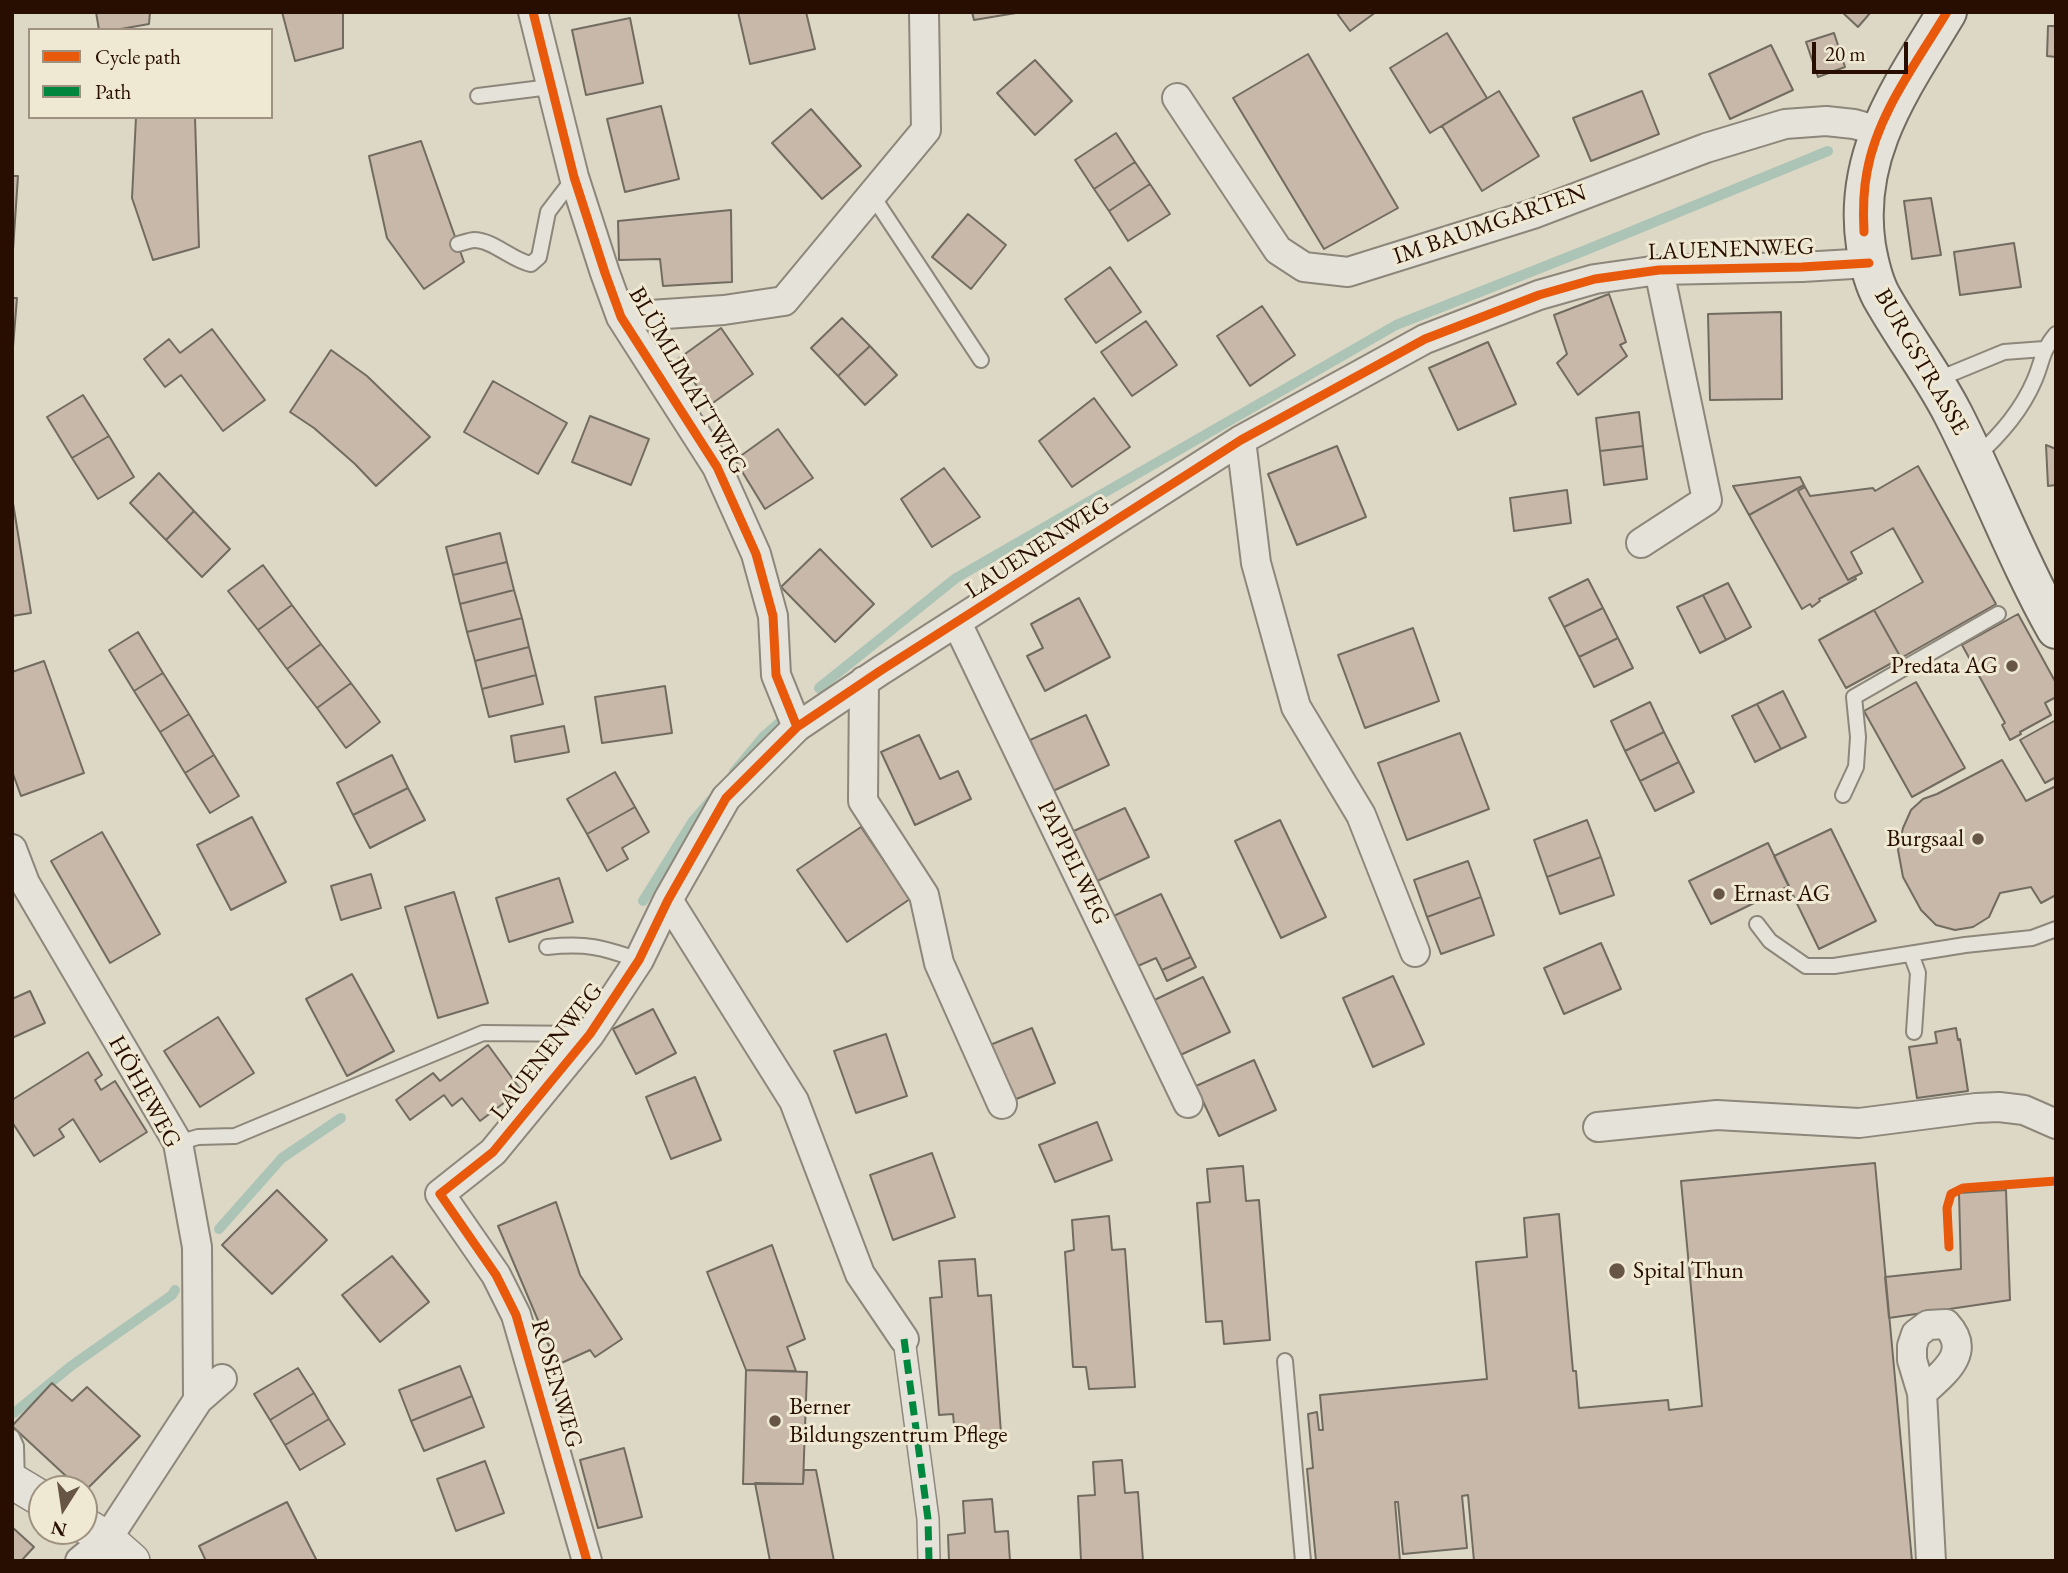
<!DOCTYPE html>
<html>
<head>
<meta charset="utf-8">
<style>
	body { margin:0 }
	#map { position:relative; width:2068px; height:1573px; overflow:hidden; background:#ddd8c6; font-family:"EB Garamond",serif }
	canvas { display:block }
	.frame { position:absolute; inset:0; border:14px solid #280e00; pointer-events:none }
	.legend { position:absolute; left:28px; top:28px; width:245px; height:91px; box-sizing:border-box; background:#efe9d3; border:2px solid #9f917f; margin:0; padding:9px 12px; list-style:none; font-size:21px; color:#280e00 }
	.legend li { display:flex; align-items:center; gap:14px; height:35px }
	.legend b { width:35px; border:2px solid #9f917f }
	.north { position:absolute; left:28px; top:1475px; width:70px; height:70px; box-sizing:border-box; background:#efe9d3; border:2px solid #9f917f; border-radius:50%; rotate:192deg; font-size:19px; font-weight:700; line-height:28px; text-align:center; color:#280e00 }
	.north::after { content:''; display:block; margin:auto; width:24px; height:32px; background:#675545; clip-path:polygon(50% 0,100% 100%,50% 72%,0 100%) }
	.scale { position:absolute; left:1812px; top:42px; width:96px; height:32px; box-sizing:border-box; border:4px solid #280e00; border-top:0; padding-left:9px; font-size:21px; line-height:24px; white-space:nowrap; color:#280e00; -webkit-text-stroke:5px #efe9d3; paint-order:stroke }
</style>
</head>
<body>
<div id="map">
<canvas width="2068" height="1573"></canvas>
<div class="frame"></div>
<ul class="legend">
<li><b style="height:9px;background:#e8590c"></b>Cycle path</li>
<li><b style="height:9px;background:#00873e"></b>Path</li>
</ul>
<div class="north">N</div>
<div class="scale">20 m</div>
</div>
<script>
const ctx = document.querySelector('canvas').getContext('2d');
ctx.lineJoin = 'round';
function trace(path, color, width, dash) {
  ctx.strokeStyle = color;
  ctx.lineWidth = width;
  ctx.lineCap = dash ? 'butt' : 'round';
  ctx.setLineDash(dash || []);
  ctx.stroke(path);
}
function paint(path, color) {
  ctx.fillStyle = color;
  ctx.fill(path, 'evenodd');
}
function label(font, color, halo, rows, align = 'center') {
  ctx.font = font + ' "EB Garamond",serif';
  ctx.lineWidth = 6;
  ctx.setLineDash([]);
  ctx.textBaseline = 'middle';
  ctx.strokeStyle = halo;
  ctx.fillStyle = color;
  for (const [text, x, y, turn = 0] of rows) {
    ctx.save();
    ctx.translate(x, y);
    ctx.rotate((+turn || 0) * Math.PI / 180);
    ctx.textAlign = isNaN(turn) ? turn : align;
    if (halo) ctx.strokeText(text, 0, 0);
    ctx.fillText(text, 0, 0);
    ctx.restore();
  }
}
const stream = new Path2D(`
	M 819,688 L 956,578 L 1396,325 L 1581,252 L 1828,151
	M 734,772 L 764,736 L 779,723
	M 643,901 L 693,821 L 711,800
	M 219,1229 L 282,1158 L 341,1118
	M 14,1413 L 71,1366 L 172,1295 L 175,1290`);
const building = new Path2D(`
	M 96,12 L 150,12 L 149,24 L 115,30 L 99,30 Z
	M 282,12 L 343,12 L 343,48 L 295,61 Z
	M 738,12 L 806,12 L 815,49 L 750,64 Z
	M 972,12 L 1022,12 L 974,20 Z
	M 1336,12 L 1376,12 L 1350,31 Z
	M 1842,12 L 1871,12 L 1858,27 Z
	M 630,18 L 643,83 L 586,95 L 572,30 Z
	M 2048,26 L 2056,26 L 2056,57 L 2047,56 Z
	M 1447,33 L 1487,98 L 1430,133 L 1390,68 Z
	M 1834,33 L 1845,67 L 1818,77 L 1806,42 Z
	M 1771,45 L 1793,90 L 1730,119 L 1709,74 Z
	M 1308,54 L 1398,208 L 1324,249 L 1233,98 Z
	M 1035,60 L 1072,101 L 1035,135 L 997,93 Z
	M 1499,91 L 1539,156 L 1482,191 L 1442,126 Z
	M 1642,91 L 1659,134 L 1591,161 L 1573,118 Z
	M 661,106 L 679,179 L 625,192 L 607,119 Z
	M 811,109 L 861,166 L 822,199 L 772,143 Z
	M 136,117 L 195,117 L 199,247 L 153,260 L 132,198 Z
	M 1116,133 L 1135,162 L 1094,189 L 1075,160 Z
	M 421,141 L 464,262 L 424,289 L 387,238 L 369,156 Z
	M 1135,162 L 1150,184 L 1109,211 L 1094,189 Z
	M 12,176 L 18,176 L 13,250 L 12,250 Z
	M 1150,184 L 1170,214 L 1128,241 L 1109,211 Z
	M 1931,198 L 1941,255 L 1912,259 L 1904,201 Z
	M 731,210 L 732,282 L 663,286 L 660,259 L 619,260 L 618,221 Z
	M 968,214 L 1006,245 L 971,289 L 932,257 Z
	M 2014,243 L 2021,287 L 1960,295 L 1954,252 Z
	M 1110,267 L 1141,312 L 1096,343 L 1065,299 Z
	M 1609,294 L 1626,342 L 1620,345 L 1627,356 L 1578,395 L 1557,363 L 1567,354 L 1554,315 Z
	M 12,298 L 17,298 L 13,347 L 12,347 Z
	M 1262,306 L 1295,355 L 1250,386 L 1217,336 Z
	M 1781,312 L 1782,399 L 1710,400 L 1708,314 Z
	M 842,318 L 870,346 L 838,376 L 811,348 Z
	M 1146,321 L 1177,365 L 1132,396 L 1101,352 Z
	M 721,328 L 753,374 L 710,405 L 678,359 Z
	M 212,329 L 265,400 L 223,431 L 181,375 L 165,387 L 144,359 L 169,339 L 180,353 Z
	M 1488,342 L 1516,404 L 1458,430 L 1429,368 Z
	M 870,346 L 897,375 L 865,405 L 838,376 Z
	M 331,350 L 367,376 L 430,437 L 376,486 L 355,464 L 314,428 L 290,412 Z
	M 493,381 L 567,423 L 538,474 L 464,432 Z
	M 83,395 L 109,436 L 72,458 L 47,417 Z
	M 1094,398 L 1130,447 L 1072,487 L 1039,441 Z
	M 1639,412 L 1643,446 L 1600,451 L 1596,418 Z
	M 590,416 L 649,439 L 631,485 L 572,462 Z
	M 778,429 L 813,478 L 765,509 L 735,460 Z
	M 109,436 L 134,477 L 98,499 L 72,458 Z
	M 2046,445 L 2056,449 L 2056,485 L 2048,486 Z
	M 1337,446 L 1366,517 L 1297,545 L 1268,474 Z
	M 1643,446 L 1647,479 L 1604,485 L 1600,451 Z
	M 1918,466 L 1996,604 L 1901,658 L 1874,610 L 1923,582 L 1893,528 L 1851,552 L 1862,573 L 1848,580 L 1798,491 L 1805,487 L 1810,496 L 1873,488 L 1875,491 Z
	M 944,468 L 980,517 L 932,547 L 901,499 Z
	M 159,473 L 194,511 L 166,540 L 130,503 Z
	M 1800,477 L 1804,485 L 1749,515 L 1733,486 Z
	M 1804,485 L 1805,487 L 1798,491 L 1848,580 L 1855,576 L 1856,579 L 1819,599 L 1820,601 L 1812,607 L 1810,604 L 1802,609 L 1749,515 Z
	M 1567,490 L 1571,523 L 1514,531 L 1510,498 Z
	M 12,497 L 31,613 L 12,616 Z
	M 194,511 L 230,549 L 202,577 L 166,540 Z
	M 500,533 L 507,562 L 453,575 L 446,547 Z
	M 820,549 L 874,604 L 835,642 L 781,587 Z
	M 507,562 L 514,590 L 460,604 L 453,575 Z
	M 263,565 L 292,605 L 258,630 L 228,591 Z
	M 1588,579 L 1603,608 L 1564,627 L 1549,598 Z
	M 1728,583 L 1751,627 L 1726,640 L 1703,595 Z
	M 514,590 L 522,618 L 467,632 L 460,604 Z
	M 1703,595 L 1726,640 L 1700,653 L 1677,607 Z
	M 1079,598 L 1110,657 L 1045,691 L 1027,656 L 1043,648 L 1031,624 Z
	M 292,605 L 321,644 L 287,669 L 258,630 Z
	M 1603,608 L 1618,638 L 1579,657 L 1564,627 Z
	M 1874,610 L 1901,658 L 1846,688 L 1819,640 Z
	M 2018,614 L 2056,683 L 2056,697 L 2045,703 L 2051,715 L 2020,732 L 2021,734 L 2010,740 L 2002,725 L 2005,723 L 1962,645 Z
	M 522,618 L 529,647 L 475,661 L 467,632 Z
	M 1413,628 L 1439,701 L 1365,728 L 1338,655 Z
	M 138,632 L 163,673 L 134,691 L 109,650 Z
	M 1618,638 L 1633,668 L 1594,687 L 1579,657 Z
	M 321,644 L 351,683 L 317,708 L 287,669 Z
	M 529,647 L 536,675 L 482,689 L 475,661 Z
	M 44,661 L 84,773 L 21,796 L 12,771 L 12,672 Z
	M 163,673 L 189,714 L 160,732 L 134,691 Z
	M 536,675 L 543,704 L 489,717 L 482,689 Z
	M 1916,682 L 1965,768 L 1912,797 L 1864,711 Z
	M 351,683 L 380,722 L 346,748 L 317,708 Z
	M 665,686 L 672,733 L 602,743 L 595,697 Z
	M 1783,691 L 1806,737 L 1781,749 L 1757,704 Z
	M 1650,702 L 1664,732 L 1625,751 L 1611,721 Z
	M 1757,704 L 1781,749 L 1755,762 L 1732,716 Z
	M 189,714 L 214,755 L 185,773 L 160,732 Z
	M 1086,715 L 1109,765 L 1053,791 L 1030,740 Z
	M 2056,720 L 2056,777 L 2045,783 L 2020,740 Z
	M 564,726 L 569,752 L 515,762 L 511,736 Z
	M 1664,732 L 1679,762 L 1640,781 L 1625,751 Z
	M 1460,733 L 1489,809 L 1407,840 L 1378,763 Z
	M 919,735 L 940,779 L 958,771 L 971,799 L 915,825 L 881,752 Z
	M 214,755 L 239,796 L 210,813 L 185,773 Z
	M 392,755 L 408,788 L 353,815 L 337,783 Z
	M 2002,760 L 2026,801 L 2056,786 L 2056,895 L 2041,903 L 2031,887 L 2000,893 L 1989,917 L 1973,927 L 1955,930 L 1936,925 L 1921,910 L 1903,877 L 1898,850 L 1903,828 L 1911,810 L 1923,799 L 1937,794 Z
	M 1679,762 L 1694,792 L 1655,811 L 1640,781 Z
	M 615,772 L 635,807 L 587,834 L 567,799 Z
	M 408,788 L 425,820 L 370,848 L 353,815 Z
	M 635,807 L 649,832 L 622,848 L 628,859 L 607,871 L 587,834 Z
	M 1125,808 L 1149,857 L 1093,883 L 1067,834 Z
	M 252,817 L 286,882 L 231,910 L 197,845 Z
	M 1280,820 L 1326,917 L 1281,938 L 1235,841 Z
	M 1587,820 L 1601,857 L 1547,877 L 1534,840 Z
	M 861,827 L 910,899 L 847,942 L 797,870 Z
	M 1831,829 L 1876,921 L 1819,949 L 1774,856 Z
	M 102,832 L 160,934 L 110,963 L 51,861 Z
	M 1768,843 L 1789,886 L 1711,924 L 1689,881 Z
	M 1601,857 L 1614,895 L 1560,914 L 1547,877 Z
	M 1468,861 L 1481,897 L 1427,917 L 1414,880 Z
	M 371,874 L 381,908 L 341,920 L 331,886 Z
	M 559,878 L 573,922 L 509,942 L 496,898 Z
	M 454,892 L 488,1003 L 438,1018 L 405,907 Z
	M 1161,894 L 1191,957 L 1162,970 L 1156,958 L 1131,969 L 1107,919 Z
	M 1481,897 L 1494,935 L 1441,954 L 1427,917 Z
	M 1601,943 L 1621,989 L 1564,1014 L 1544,968 Z
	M 1191,957 L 1196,967 L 1167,981 L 1162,970 Z
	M 352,974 L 394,1051 L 347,1076 L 306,999 Z
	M 1393,976 L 1424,1044 L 1373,1067 L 1343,998 Z
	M 1203,977 L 1230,1032 L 1174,1058 L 1148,1003 Z
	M 30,991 L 45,1023 L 12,1038 L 12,999 Z
	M 653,1009 L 676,1053 L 636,1074 L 613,1029 Z
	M 218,1017 L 254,1073 L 200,1107 L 164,1051 Z
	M 1032,1028 L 1055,1083 L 1014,1100 L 990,1045 Z
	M 1956,1028 L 1958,1040 L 1960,1039 L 1968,1091 L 1917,1098 L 1909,1047 L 1937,1043 L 1935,1032 Z
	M 886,1034 L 907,1096 L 856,1113 L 834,1051 Z
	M 488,1045 L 521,1090 L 480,1121 L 462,1098 L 452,1106 L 444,1095 L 410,1120 L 396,1100 L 433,1073 L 440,1081 Z
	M 88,1052 L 102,1075 L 95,1080 L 101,1090 L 115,1081 L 147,1132 L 100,1162 L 73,1119 L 59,1129 L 64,1137 L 34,1156 L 12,1122 L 12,1100 Z
	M 1254,1060 L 1276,1110 L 1219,1136 L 1196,1086 Z
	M 695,1077 L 721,1140 L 671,1159 L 646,1097 Z
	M 1097,1122 L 1112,1160 L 1055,1182 L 1039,1145 Z
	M 932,1153 L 955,1217 L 893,1240 L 870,1175 Z
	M 1875,1163 L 1912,1561 L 1474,1561 L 1468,1495 L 1462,1496 L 1467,1548 L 1403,1554 L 1398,1502 L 1395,1502 L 1400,1561 L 1316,1561 L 1307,1469 L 1313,1468 L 1308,1414 L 1317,1412 L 1319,1430 L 1323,1430 L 1320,1395 L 1487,1379 L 1476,1262 L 1527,1257 L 1524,1218 L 1559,1214 L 1573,1371 L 1576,1371 L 1579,1408 L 1668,1400 L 1669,1410 L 1702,1406 L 1681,1181 Z
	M 1243,1166 L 1246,1201 L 1259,1200 L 1270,1340 L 1224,1344 L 1222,1321 L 1206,1322 L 1197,1203 L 1210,1202 L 1207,1169 Z
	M 277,1190 L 327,1240 L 272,1294 L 222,1245 Z
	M 2006,1190 L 2010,1300 L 1889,1318 L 1885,1277 L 1961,1269 L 1959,1193 Z
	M 556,1202 L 580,1275 L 622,1339 L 595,1357 L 590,1350 L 557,1365 L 498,1226 Z
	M 1109,1216 L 1112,1250 L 1125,1249 L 1135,1387 L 1089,1389 L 1086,1367 L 1073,1367 L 1065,1252 L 1074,1250 L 1072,1220 Z
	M 772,1245 L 805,1339 L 787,1347 L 796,1371 L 746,1370 L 707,1272 Z
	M 392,1256 L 429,1302 L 380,1342 L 342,1295 Z
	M 975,1259 L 978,1296 L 991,1295 L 1001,1433 L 955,1436 L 953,1414 L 939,1415 L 930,1298 L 942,1297 L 939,1261 Z
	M 460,1366 L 472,1396 L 411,1421 L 399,1390 Z
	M 298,1368 L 314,1393 L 270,1420 L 254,1394 Z
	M 746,1370 L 807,1372 L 803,1484 L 743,1484 Z
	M 52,1383 L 72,1401 L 87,1387 L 140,1436 L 84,1492 L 84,1489 L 80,1489 L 12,1426 Z
	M 314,1393 L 329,1419 L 285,1445 L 270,1420 Z
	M 472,1396 L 484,1427 L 424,1451 L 411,1421 Z
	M 329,1419 L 345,1444 L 300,1470 L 285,1445 Z
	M 624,1448 L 642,1517 L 598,1528 L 580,1460 Z
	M 1122,1460 L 1125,1493 L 1138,1492 L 1143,1561 L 1081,1561 L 1078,1496 L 1095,1495 L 1093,1462 Z
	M 485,1461 L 504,1513 L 456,1531 L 437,1479 Z
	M 804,1470 L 816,1470 L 834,1561 L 770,1561 L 755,1483 L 803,1484 Z
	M 992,1499 L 995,1532 L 1008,1531 L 1010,1561 L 949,1561 L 948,1535 L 965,1533 L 963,1501 Z
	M 287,1502 L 317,1561 L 206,1561 L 199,1546 Z
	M 12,1527 L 34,1547 L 21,1561 L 12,1561 Z`);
const service = new Path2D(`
	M 478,96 L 550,87
	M 872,195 L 981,360
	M 458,244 C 463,243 470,240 474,240 C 493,240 513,261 531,264 L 539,257 L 548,212 L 574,178
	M 1936,380 L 2004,352 L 2044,349
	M 1976,457 C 2001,434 2022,410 2035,379 C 2043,360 2041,352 2056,334
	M 1843,795 L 1856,767 L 1858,737 L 1854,697 L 1998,614
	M 1757,924 L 1770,941 L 1806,966 L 1834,966 L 1965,945 L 2032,938 L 2056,929
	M 547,947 C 587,943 601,947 639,960
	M 1911,954 L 1918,973 L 1914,1032
	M 178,1143 L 198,1137 L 235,1136 L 483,1033 L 589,1034
	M 1285,1361 L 1303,1561
	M 12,1437 L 16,1446 L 17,1484`);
const pedestrian = new Path2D(`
	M 904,1339 L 928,1519 L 929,1561`);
const minor = new Path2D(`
	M 533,12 L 574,177 L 605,273 L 621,317 L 717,467 L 756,554 L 773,616 L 776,675 L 797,727
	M 1177,98 L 1278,250 L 1304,267 L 1348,272 L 1533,214 L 1706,148 L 1785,124 L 1826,121 L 1854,124 L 1879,131
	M 621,317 L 724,310 L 784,301 L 926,130 L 924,12
	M 1241,440 L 1256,563 L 1296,707 L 1361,815 L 1415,952
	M 1641,543 L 1707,500 L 1659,270
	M 957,623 L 1188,1103
	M 864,681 L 863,801 L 924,895 L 939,963 L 1002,1104
	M 12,849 L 25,883 L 178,1143 L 197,1247 L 198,1400
	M 668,900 L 794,1101 L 860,1274 L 904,1339
	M 1598,1127 L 1717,1115 L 1859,1123 L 1976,1108 L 1999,1107 L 2024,1110 L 2056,1124
	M 1922,1393 C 1943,1373 1973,1353 1946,1324 L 1928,1325 L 1916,1334 L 1912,1346 L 1912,1360 L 1922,1393 L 1931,1561
	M 80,1561 L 107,1539 L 198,1400 L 222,1379
	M 587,1561 L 516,1315 L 496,1275 L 440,1194 L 493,1152 L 590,1034 L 639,960 L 668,900 L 726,798 L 797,727 L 880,671 L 1241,440 L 1425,339 L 1539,295 L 1595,279 L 1659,270 L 1802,267 L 1869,263`);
const tertiary = new Path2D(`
	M 12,1481 L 42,1499
	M 84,1525 L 107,1539 L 132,1561`);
const secondary = new Path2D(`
	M 1947,12 C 1902,87 1852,154 1866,246 C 1869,263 1873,281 1881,296 C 1904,337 1932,373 1953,414 C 1989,484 2017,560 2056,629`);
const quiet = new Path2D(`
	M 904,1339 L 928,1519 L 929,1561`);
const cycleway = new Path2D(`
	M 533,12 L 574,177 L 605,273 L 621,317 L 717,467 L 756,554 L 773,616 L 776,675 L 797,727
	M 1864,232 C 1863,212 1863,192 1867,172 C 1877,114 1917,62 1947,12
	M 1949,1247 L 1947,1208 L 1951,1194 L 1963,1188 L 2056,1181
	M 587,1561 L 516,1315 L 496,1275 L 440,1194 L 493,1152 L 590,1034 L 639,960 L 668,900 L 726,798 L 797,727 L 880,671 L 1241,440 L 1425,339 L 1539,295 L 1595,279 L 1659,270 L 1802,267 L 1869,263`);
const markers = [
	[2012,666,7,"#675545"],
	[1978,839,7,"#675545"],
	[1719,894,7,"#675545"],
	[1617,1271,9,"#675545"],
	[775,1421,7,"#675545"]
];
const streetNames = [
	["IM BAUMGARTEN",1490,225,-19],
	["LAUENENWEG",1731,250,-2],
	["BURGSTRASSE",1921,362,60],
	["BLÜMLIMATTWEG",687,381,60],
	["LAUENENWEG",1038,548,-33],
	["PAPPELWEG",1073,863,64],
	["LAUENENWEG",547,1052,-52],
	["HÖHEWEG",144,1092,61],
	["ROSENWEG",556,1384,74]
];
const poiNames = [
	["Predata AG",1998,666,"right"],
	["Burgsaal",1964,839,"right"],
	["Ernast AG",1733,894],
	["Spital Thun",1633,1271],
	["Berner",789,1407],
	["Bildungszentrum Pflege",789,1435]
];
trace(stream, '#acc4b5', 10);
paint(building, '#c8b8aa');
trace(building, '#726b60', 2);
trace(service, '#8d867a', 18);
trace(pedestrian, '#8d867a', 24);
trace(minor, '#8d867a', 32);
trace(tertiary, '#8d867a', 38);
trace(secondary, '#726b60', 42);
trace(service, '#e5e2d9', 14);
trace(pedestrian, '#e5e2d9', 21);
trace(minor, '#e5e2d9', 28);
trace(tertiary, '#e5e2d9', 35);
trace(secondary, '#e5e2d9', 38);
trace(quiet, '#00873e', 7, [14, 7]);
trace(cycleway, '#e8590c', 9);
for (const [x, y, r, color] of markers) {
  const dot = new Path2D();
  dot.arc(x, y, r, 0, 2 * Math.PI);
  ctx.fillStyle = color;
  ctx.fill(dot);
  trace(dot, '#efe9d3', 2.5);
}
label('24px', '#280e00', '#efe9d3', streetNames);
label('24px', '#280e00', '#efe9d3', poiNames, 'left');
</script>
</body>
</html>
